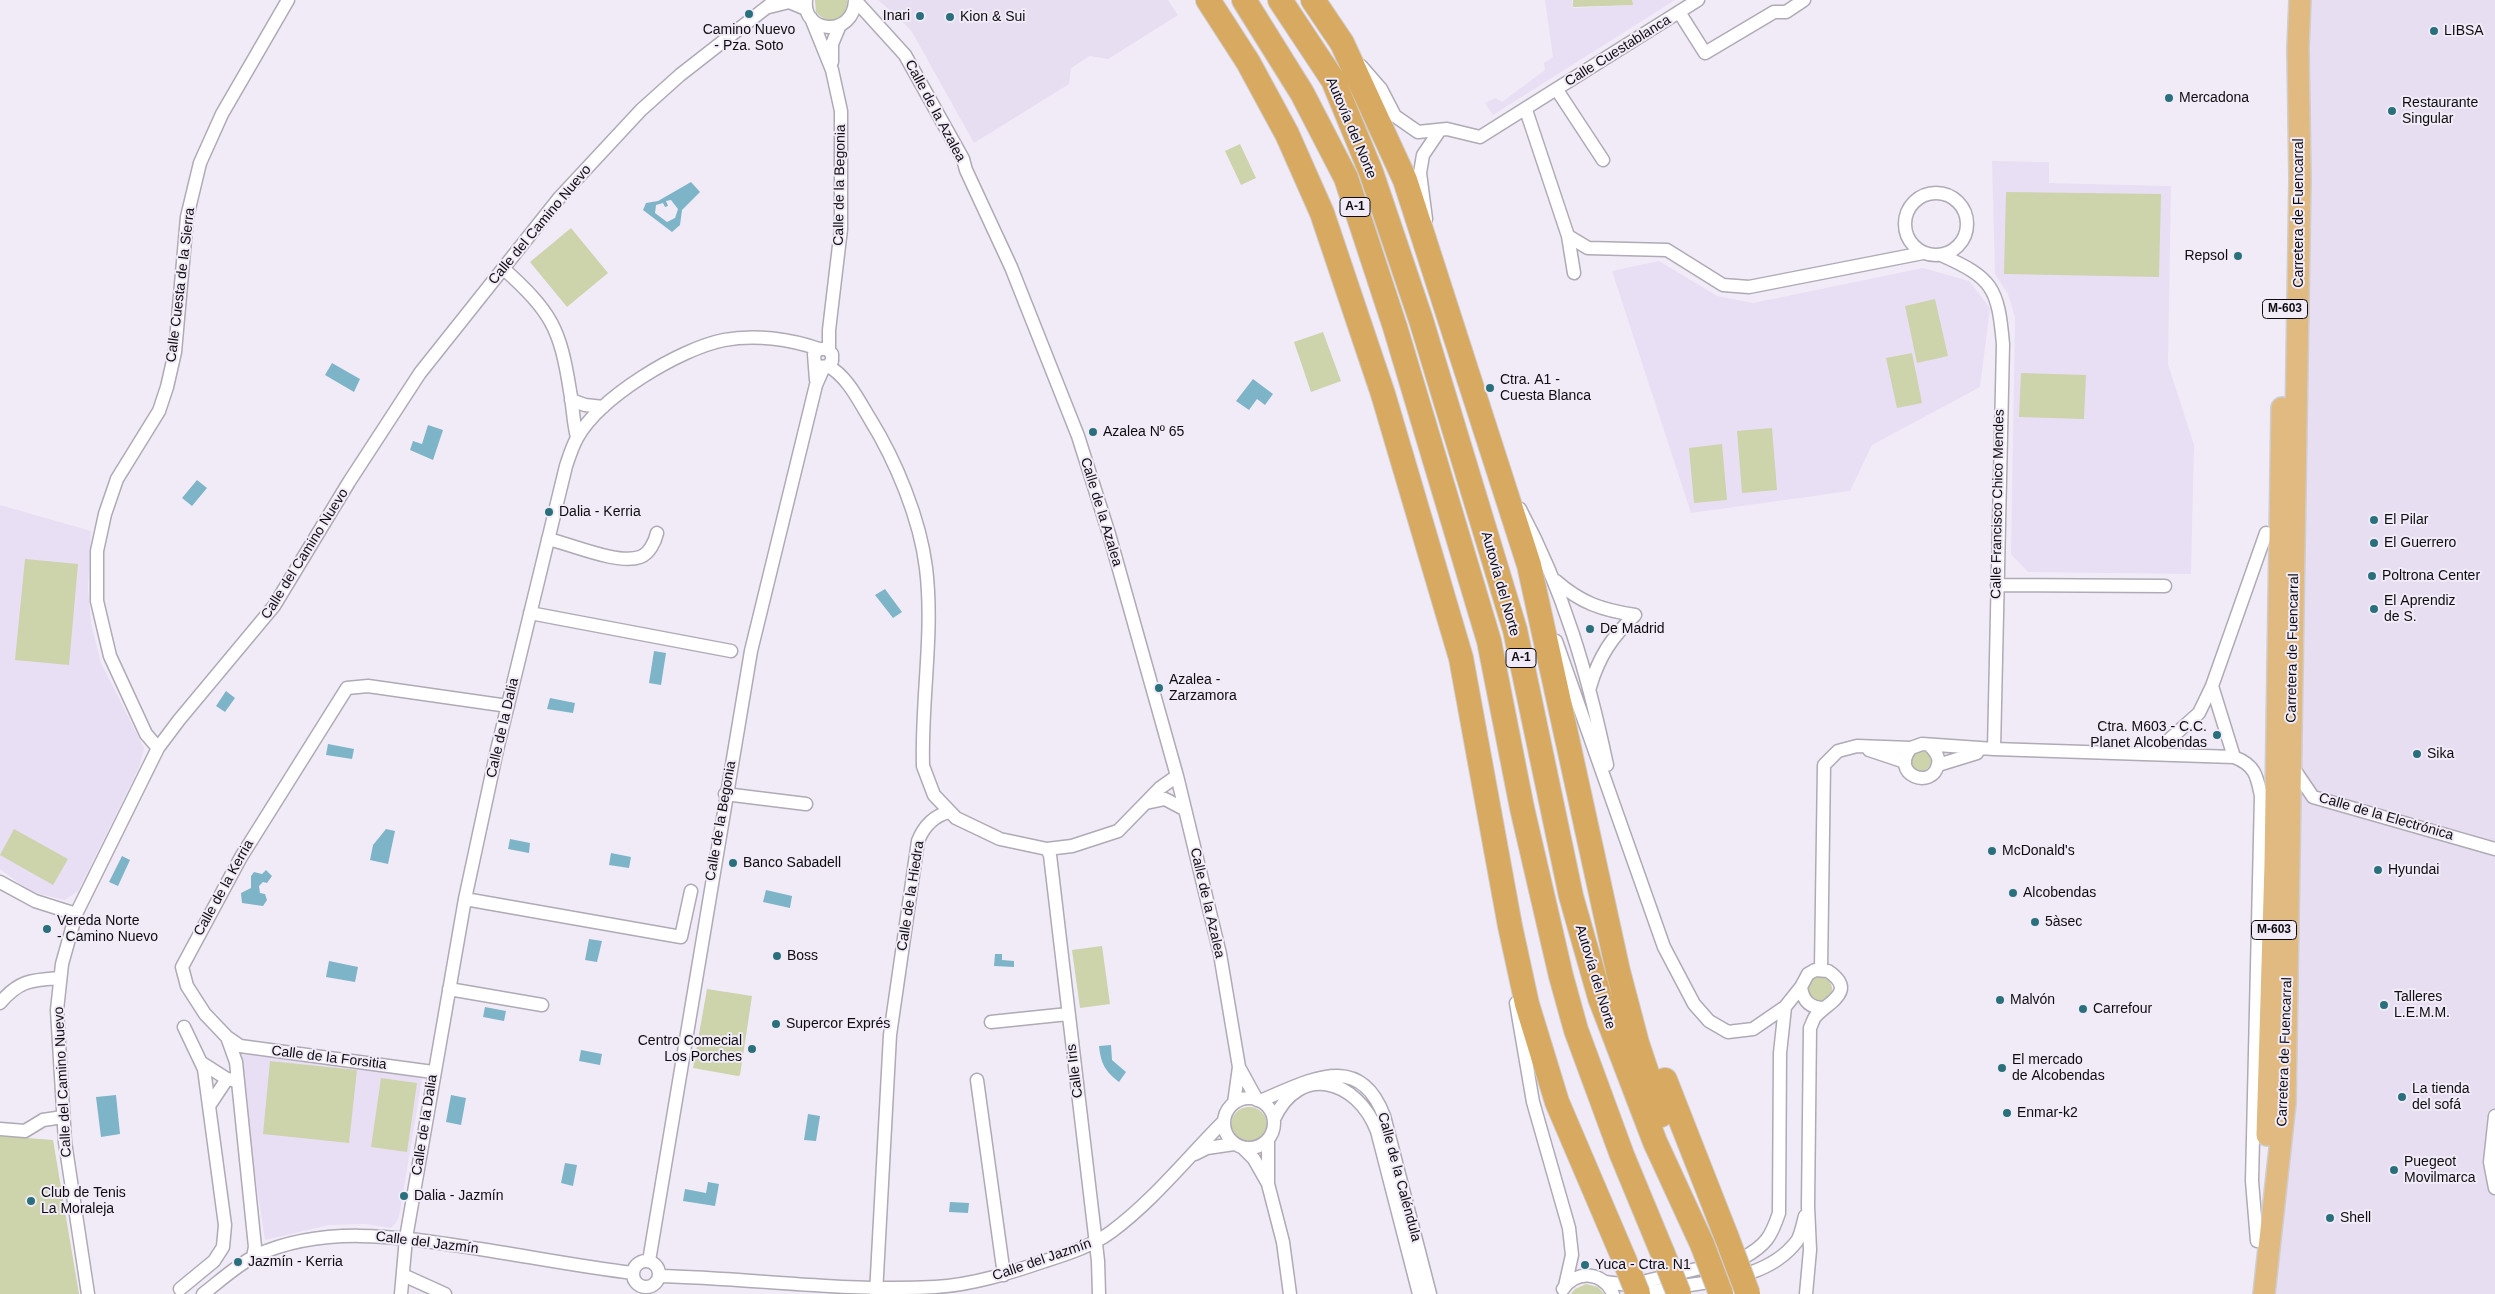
<!DOCTYPE html>
<html>
<head>
<meta charset="utf-8">
<style>
	body { margin:0 }
	canvas { display:block; background:#f1ebf7 }
</style>
</head>
<body>
<canvas width="2495" height="1294"></canvas>
<script>
const ctx = document.querySelector('canvas').getContext('2d');
ctx.lineJoin = 'round';
function paint(path, color) {
  ctx.fillStyle = color;
  ctx.fill(path, 'evenodd');
}
function trace(path, color, width, dash) {
  ctx.strokeStyle = color;
  ctx.lineWidth = width;
  ctx.lineCap = dash ? 'butt' : 'round';
  ctx.setLineDash(dash || []);
  ctx.stroke(path);
}
function label(font, color, halo, rows, align = 'center') {
  ctx.font = font + ' Arial,sans-serif';
  ctx.lineWidth = 4;
  ctx.setLineDash([]);
  ctx.textBaseline = 'middle';
  ctx.strokeStyle = halo;
  ctx.fillStyle = color;
  for (const [text, x, y, turn = 0] of rows) {
    ctx.save();
    ctx.translate(x, y);
    ctx.rotate((+turn || 0) * Math.PI / 180);
    ctx.textAlign = isNaN(turn) ? turn : align;
    if (halo) ctx.strokeText(text, 0, 0);
    ctx.fillText(text, 0, 0);
    ctx.restore();
  }
}
const built = new Path2D(`
	M 878,0 L 1168,0 L 1178,15 L 1108,59 L 1090,56 L 1071,68 L 1069,84 L 974,143 L 912,32 L 897,16 Z
	M 2300,0 L 2495,0 L 2495,1294 L 2264,1294 L 2285,1103 Z`);
const education = new Path2D(`
	M 1545,0 L 1572,0 L 1573,8 L 1632,5 L 1632,0 L 1675,0 L 1493,115 L 1485,103 L 1496,98 L 1502,102 L 1545,70 L 1544,63 L 1553,57 Z
	M 1992,161 L 2049,162 L 2049,183 L 2171,186 L 2168,364 L 2194,445 L 2191,574 L 2028,572 L 2011,554 L 2015,317 L 2008,294 L 1995,274 Z
	M 1659,261 L 1717,296 L 1753,303 L 1923,268 L 1969,281 L 1990,308 L 1980,387 L 1872,445 L 1850,491 L 1691,513 L 1612,271 Z
	M 0,505 L 91,531 L 88,588 L 91,623 L 101,663 L 144,748 L 139,768 L 78,891 L 65,900 L 31,892 L 0,869 Z
	M 241,1054 L 423,1074 L 399,1217 L 395,1224 L 391,1228 L 365,1224 L 329,1225 L 265,1240 L 250,1142 Z`);
const green = new Path2D(`
	M 815,0 L 847,0 C 849,20 828,27 816,12 Z
	M 1573,0 L 1632,0 L 1633,5 L 1573,7 Z
	M 1240,144 L 1256,178 L 1241,185 L 1225,151 Z
	M 2006,192 L 2161,194 L 2159,277 L 2004,274 Z
	M 571,228 L 608,273 L 567,307 L 530,262 Z
	M 1935,299 L 1948,356 L 1917,363 L 1905,306 Z
	M 1323,332 L 1341,381 L 1311,392 L 1294,342 Z
	M 1912,353 L 1922,403 L 1897,408 L 1886,358 Z
	M 2021,373 L 2086,375 L 2084,419 L 2019,417 Z
	M 1772,428 L 1777,490 L 1742,493 L 1737,431 Z
	M 1722,444 L 1727,500 L 1694,503 L 1689,448 Z
	M 25,559 L 78,564 L 69,665 L 15,660 Z
	M1911 761a10 10 0 1 1 20 0a10 10 0 1 1-20 0Z
	M 14,829 L 68,859 L 53,885 L 0,855 Z
	M 1102,946 L 1110,1004 L 1080,1008 L 1072,950 Z
	M1808 989a12 12 0 1 1 24 0a12 12 0 1 1-24 0Z
	M 707,989 L 752,996 L 740,1075 L 738,1076 L 693,1068 Z
	M 270,1061 L 357,1070 L 349,1143 L 263,1134 Z
	M 381,1078 L 417,1083 L 407,1152 L 371,1147 Z
	M1231 1125a18 18 0 1 1 36 0a18 18 0 1 1-36 0Z
	M 0,1136 L 53,1140 L 79,1294 L 0,1294 Z
	M 1586,1284 L 1598,1287 L 1604,1294 L 1571,1294 L 1575,1289 Z`);
const water = new Path2D(`
	M 691,182 L 700,192 L 682,210 L 680,225 L 672,232 L 643,210 L 646,203 L 658,201 ZM 671,200 L 678,209 L 675,218 L 667,222 L 655,213 L 656,205 L 663,203 L 665,207 L 668,206 L 666,201 Z
	M 332,363 L 360,379 L 354,392 L 325,375 Z
	M 1253,379 L 1273,394 L 1265,405 L 1257,399 L 1249,410 L 1236,401 Z
	M 428,425 L 443,430 L 433,460 L 410,450 L 413,441 L 422,444 Z
	M 197,480 L 207,488 L 192,506 L 182,498 Z
	M 885,589 L 902,612 L 893,618 L 875,595 Z
	M 654,651 L 666,653 L 661,685 L 649,683 Z
	M 226,691 L 235,698 L 225,712 L 216,706 Z
	M 550,698 L 575,703 L 573,713 L 547,709 Z
	M 328,744 L 354,749 L 352,759 L 326,755 Z
	M 386,829 L 395,831 L 388,864 L 370,860 L 373,845 Z
	M 510,839 L 530,843 L 529,853 L 508,849 Z
	M 611,853 L 631,857 L 629,868 L 609,865 Z
	M 122,856 L 130,860 L 118,886 L 109,882 Z
	M 266,870 L 272,876 L 267,883 L 263,882 L 259,886 L 260,893 L 265,894 L 267,900 L 263,906 L 242,903 L 241,893 L 251,888 L 251,876 L 254,872 L 262,874 Z
	M 766,890 L 792,896 L 790,908 L 763,902 Z
	M 589,939 L 602,941 L 597,962 L 585,960 Z
	M 995,954 L 1002,954 L 1002,960 L 1014,961 L 1014,967 L 994,966 Z
	M 329,961 L 358,967 L 355,982 L 326,977 Z
	M 485,1007 L 506,1011 L 504,1021 L 483,1017 Z
	M 1111,1045 L 1112,1060 L 1126,1072 L 1119,1082 C 1105,1071 1101,1064 1099,1046 Z
	M 581,1050 L 602,1054 L 600,1065 L 579,1061 Z
	M 116,1095 L 120,1134 L 101,1137 L 96,1097 Z
	M 451,1095 L 466,1098 L 461,1125 L 446,1122 Z
	M 808,1114 L 820,1116 L 816,1141 L 804,1140 Z
	M 565,1163 L 577,1165 L 573,1186 L 561,1183 Z
	M 708,1182 L 719,1184 L 715,1206 L 683,1201 L 685,1189 L 706,1193 Z
	M 950,1202 L 969,1203 L 968,1213 L 949,1212 Z`);
const minor = new Path2D(`
	M 806,0 C 802,34 854,38 855,0
	M 855,0 L 905,55 L 963,159 L 966,170 L 1011,267 L 1078,436 L 1109,534 L 1177,776 L 1220,954 L 1239,1067 L 1234,1103
	M 769,7 L 789,2 L 806,9
	M 1679,12 L 1705,53 L 1774,12 L 1786,12 L 1804,0
	M 811,18 L 832,70 L 841,111 L 841,229 L 829,330 L 829,350
	M 832,62 L 832,44 L 840,25
	M 1361,66 L 1381,89 L 1395,116 L 1418,132 L 1447,129 L 1480,137 L 1698,0
	M 1557,90 L 1603,160
	M 1526,110 L 1568,236 L 1588,248 L 1667,250 L 1723,285 L 1749,287 L 1923,253
	M1905 224a31 31 0 1 1 62 0a31 31 0 1 1-62 0Z
	M 1426,219 L 1420,173 L 1423,155 L 1440,130
	M 1568,236 L 1574,273
	M 1941,255 C 1993,278 1998,288 2003,344 L 1994,749
	M 504,269 C 551,312 560,327 570,391 C 573,406 573,422 577,437
	M 828,366 C 847,376 859,401 870,419 C 896,461 920,519 926,568 C 934,633 921,700 923,766 L 934,795 L 956,818 L 1000,839 L 1047,849 L 1072,846 L 1118,831 L 1160,788 L 1177,776
	M 816,380 L 814,354 L 819,349 L 827,349 L 832,354 L 832,361 L 828,366 L 819,367
	M 571,400 L 585,405 L 603,407
	M 1520,509 C 1564,591 1588,675 1607,765
	M 548,539 C 571,544 618,565 640,557 C 649,554 655,542 657,533
	M 1556,581 C 1581,603 1602,610 1635,615 C 1612,637 1599,656 1590,687
	M 1997,585 L 2165,586
	M 530,613 L 731,651
	M 1556,641 L 1664,947 L 1694,1004 L 1709,1021 L 1728,1032 L 1753,1029 L 1785,1007 L 1801,987 L 1808,974 L 1815,970 L 1828,971 C 1859,992 1826,1003 1815,1017 C 1813,1020 1812,1024 1810,1028 L 1808,1206 L 1810,1250 L 1806,1294
	M 2212,686 L 2234,757
	M 158,748 L 146,734 L 110,656 L 97,601 L 97,551 L 105,514 L 117,479 L 159,411 L 167,387 L 175,352 L 187,217 L 200,163 L 222,114 L 288,0
	M 1911,748 C 1889,775 1933,791 1938,764 C 1940,757 1935,751 1930,746
	M 2144,748 L 2162,746 L 2199,713 L 2212,686 L 2266,533
	M 1869,750 L 1905,762
	M 1938,765 L 1977,753
	M 2292,766 L 2313,797 L 2495,849
	M 725,794 L 806,804
	M 1146,803 L 1165,799 L 1184,809
	M 1047,849 L 1050,855 L 1098,1261 L 1099,1294
	M 0,882 L 35,901 L 76,914
	M 465,899 L 681,937 L 691,891
	M 1821,969 L 1824,765 L 1838,751 L 1857,746 L 1911,748 L 1922,744 L 1994,749 L 2234,757 C 2255,765 2257,776 2261,796 L 2252,1181 L 2257,1241
	M 1801,987 C 1803,1001 1810,1008 1824,1008
	M 449,989 L 542,1005
	M 0,1003 C 19,980 32,980 60,978
	M 1516,1003 L 1533,1102 L 1569,1228 L 1572,1255 L 1565,1286
	M 991,1022 L 1068,1014
	M 227,1037 L 240,1046 L 433,1072
	M 202,1063 L 227,1079 L 238,1081
	M 1240,1069 L 1257,1100
	M 977,1080 L 1004,1275
	M1224 1123a25 25 0 1 1 50 0a25 25 0 1 1-50 0Z
	M 1260,1101 C 1307,1082 1359,1049 1384,1116 L 1430,1294
	M 209,1106 L 227,1079
	M 2495,1116 L 2490,1162 L 2495,1188
	M 1274,1119 C 1300,1063 1357,1079 1377,1131 L 1419,1294
	M 0,1129 L 25,1131 L 43,1120 L 63,1117
	M 1268,1140 L 1268,1184 L 1283,1242 L 1290,1294
	M 1243,1148 L 1254,1159 L 1267,1182
	M 1195,1154 L 1207,1148 L 1234,1144
	M 253,1257 L 255,1247 L 236,1062 L 227,1037 L 205,1014 L 187,986 L 182,967 L 241,857 L 347,688 L 368,686 L 508,706
	M 649,1261 L 751,651 L 816,385 L 824,367
	M633 1274a13 13 0 1 1 26 0a13 13 0 1 1-26 0Z
	M 403,1275 L 445,1294
	M 659,1276 C 750,1278 843,1292 935,1287 C 972,1285 1010,1273 1045,1261 C 1067,1254 1092,1246 1111,1232 C 1153,1201 1187,1158 1224,1121
	M 1605,1282 L 1629,1285 L 1743,1258 C 1766,1245 1771,1237 1779,1213 L 1780,1053 L 1785,1007
	M 180,1289 L 214,1261 L 223,1247 L 225,1225 L 204,1069 L 184,1027
	M 1563,1289 C 1577,1269 1604,1272 1613,1294
	M 88,1294 L 65,1142 L 57,1010 L 62,964 L 76,914 L 158,748 L 179,720 L 274,606 L 349,482 L 420,373 L 560,197 L 641,110 L 680,75 L 776,0
	M 203,1294 C 220,1281 237,1265 255,1256 C 326,1223 406,1238 480,1249 C 531,1257 582,1267 633,1273
	M 401,1294 L 406,1238 L 465,899 L 497,750 L 566,466 C 569,457 572,447 577,438 C 600,397 679,349 724,340 C 755,334 790,339 819,349
	M 876,1294 L 890,1035 L 918,841 C 924,826 933,816 949,812
	M 1644,1294 C 1693,1279 1762,1287 1797,1241 C 1801,1235 1803,1223 1805,1216`);
const trunk = new Path2D(`
	M 2267,1135 L 2275,864 L 2282,408
	M 2264,1294 L 2285,1103 L 2300,179 L 2298,48 L 2300,0`);
const motorway = new Path2D(`
	M 1208,0 L 1248,62 L 1287,134 L 1322,213 L 1383,394 L 1461,658 L 1510,926 L 1527,1004 L 1557,1102 L 1624,1259
	M 1244,0 L 1302,93 L 1346,178 L 1395,327 L 1489,641 L 1522,808 L 1561,976 L 1576,1030 L 1622,1155 L 1663,1254
	M 1280,0 L 1333,80 L 1371,172 L 1421,320 L 1515,630 L 1571,896 L 1600,998 L 1655,1142 L 1702,1244
	M 1313,0 L 1342,43 L 1405,180 L 1529,565 L 1618,971 L 1637,1043 L 1661,1115
	M 1665,1080 L 1727,1238`);
const motorwayBridge = new Path2D(`
	M 1727,1238 L 1748,1294
	M 1702,1244 L 1721,1294
	M 1663,1254 L 1679,1294
	M 1624,1259 L 1638,1294`);
const markers = [
	[749,14,5,"#29707c"],
	[920,16,5,"#29707c"],
	[950,17,5,"#29707c"],
	[2434,31,5,"#29707c"],
	[2169,98,5,"#29707c"],
	[2392,111,5,"#29707c"],
	[2238,256,5,"#29707c"],
	[1490,388,5,"#29707c"],
	[1093,432,5,"#29707c"],
	[549,512,5,"#29707c"],
	[2374,520,5,"#29707c"],
	[2374,543,5,"#29707c"],
	[2372,576,5,"#29707c"],
	[2374,609,5,"#29707c"],
	[1590,629,5,"#29707c"],
	[1159,688,5,"#29707c"],
	[2217,735,5,"#29707c"],
	[2417,754,5,"#29707c"],
	[1992,851,5,"#29707c"],
	[733,863,5,"#29707c"],
	[2378,870,5,"#29707c"],
	[2013,893,5,"#29707c"],
	[2035,922,5,"#29707c"],
	[47,929,5,"#29707c"],
	[777,956,5,"#29707c"],
	[2000,1000,5,"#29707c"],
	[2384,1005,5,"#29707c"],
	[2083,1009,5,"#29707c"],
	[776,1024,5,"#29707c"],
	[752,1049,5,"#29707c"],
	[2002,1068,5,"#29707c"],
	[2402,1097,5,"#29707c"],
	[2007,1113,5,"#29707c"],
	[2394,1170,5,"#29707c"],
	[404,1196,5,"#29707c"],
	[31,1201,5,"#29707c"],
	[2330,1218,5,"#29707c"],
	[238,1262,5,"#29707c"],
	[1585,1265,5,"#29707c"]
];
const shields = [
	[1355,207,30],
	[2285,309,45],
	[1521,658,30],
	[2274,930,45]
];
const shieldNames = [
	["A-1",1355,207],
	["M-603",2285,309],
	["A-1",1521,658],
	["M-603",2274,930]
];
const poiNames = [
	["Inari",910,16,"right"],
	["Kion & Sui",960,17],
	["Camino Nuevo",749,30,"center"],
	["- Pza. Soto",749,46,"center"],
	["LIBSA",2444,31],
	["Mercadona",2179,98],
	["Restaurante",2402,103],
	["Singular",2402,119],
	["Repsol",2228,256,"right"],
	["Ctra. A1 -",1500,380],
	["Cuesta Blanca",1500,396],
	["Azalea Nº 65",1103,432],
	["Dalia - Kerria",559,512],
	["El Pilar",2384,520],
	["El Guerrero",2384,543],
	["Poltrona Center",2382,576],
	["El Aprendiz",2384,601],
	["de S.",2384,617],
	["De Madrid",1600,629],
	["Azalea -",1169,680],
	["Zarzamora",1169,696],
	["Ctra. M603 - C.C.",2207,727,"right"],
	["Planet Alcobendas",2207,743,"right"],
	["Sika",2427,754],
	["McDonald's",2002,851],
	["Banco Sabadell",743,863],
	["Hyundai",2388,870],
	["Alcobendas",2023,893],
	["Vereda Norte",57,921],
	["- Camino Nuevo",57,937],
	["5àsec",2045,922],
	["Boss",787,956],
	["Talleres",2394,997],
	["L.E.M.M.",2394,1013],
	["Malvón",2010,1000],
	["Carrefour",2093,1009],
	["Supercor Exprés",786,1024],
	["Centro Comecial",742,1041,"right"],
	["Los Porches",742,1057,"right"],
	["El mercado",2012,1060],
	["de Alcobendas",2012,1076],
	["La tienda",2412,1089],
	["del sofá",2412,1105],
	["Enmar-k2",2017,1113],
	["Puegeot",2404,1162],
	["Movilmarca",2404,1178],
	["Club de Tenis",41,1193],
	["La Moraleja",41,1209],
	["Dalia - Jazmín",414,1196],
	["Shell",2340,1218],
	["Jazmín - Kerria",248,1262],
	["Yuca - Ctra. N1",1595,1265]
];
const streetNames = [
	["Calle Cuestablanca",1618,51,-32],
	["Calle de la Azalea",935,111,62],
	["Autovía del Norte",1351,128,67],
	["Calle de la Begonia",840,185,-89],
	["Carretera de Fuencarral",2299,213,-90],
	["Calle del Camino Nuevo",540,225,-50],
	["Calle Cuesta de la Sierra",181,285,-83],
	["Calle Francisco Chico Mendes",1998,504,-89],
	["Calle de la Azalea",1101,512,73],
	["Calle del Camino Nuevo",305,554,-58],
	["Autovía del Norte",1500,584,74],
	["Carretera de Fuencarral",2293,648,-89],
	["Calle de la Dalia",503,728,-77],
	["Calle de la Electrónica",2386,817,16],
	["Calle de la Begonia",721,821,-80],
	["Calle de la Kerria",224,888,-61],
	["Calle de la Hiedra",911,896,-81],
	["Calle de la Azalea",1207,903,77],
	["Autovía del Norte",1595,977,73],
	["Carretera de Fuencarral",2285,1052,-88],
	["Calle de la Forsitia",329,1058,7],
	["Calle Iris",1075,1071,-97],
	["Calle del Camino Nuevo",63,1082,-93],
	["Calle de la Dalia",425,1125,-81],
	["Calle de la Caléndula",1399,1177,75],
	["Calle del Jazmín",427,1243,7],
	["Calle del Jazmín",1042,1260,-19]
];
paint(built, '#e7def1');
paint(education, '#e9dff4');
paint(green, '#cdd3ab');
paint(water, '#7eb4c7');
trace(minor, '#afaab5', 15);
trace(trunk, '#cfcecf', 24);
trace(motorway, '#cfcecf', 26);
trace(minor, '#fff', 12);
trace(trunk, '#e0ba80', 21);
trace(motorway, '#d8a960', 24);
trace(motorwayBridge, '#cfcecf', 26, []);
trace(motorwayBridge, '#d8a960', 24);
for (const [x, y, r, color] of markers) {
  const dot = new Path2D();
  dot.arc(x, y, r, 0, 2 * Math.PI);
  ctx.fillStyle = color;
  ctx.fill(dot);
  trace(dot, '#f1ebf7', 2);
}
for (const [x, y, w] of shields) {
  const box = new Path2D();
  box.roundRect(x - w / 2, y - 9.5, w, 19, 4);
  ctx.fillStyle = '#f1ebf7';
  ctx.fill(box);
  trace(box, '#0e0c10', 1);
}
label('bold 12px', '#0e0c10', null, shieldNames);
label('14px', '#0e0c10', '#f1ebf7', poiNames, 'left');
label('14px', '#0e0c10', '#f1ebf7', streetNames);
</script>
</body>
</html>
